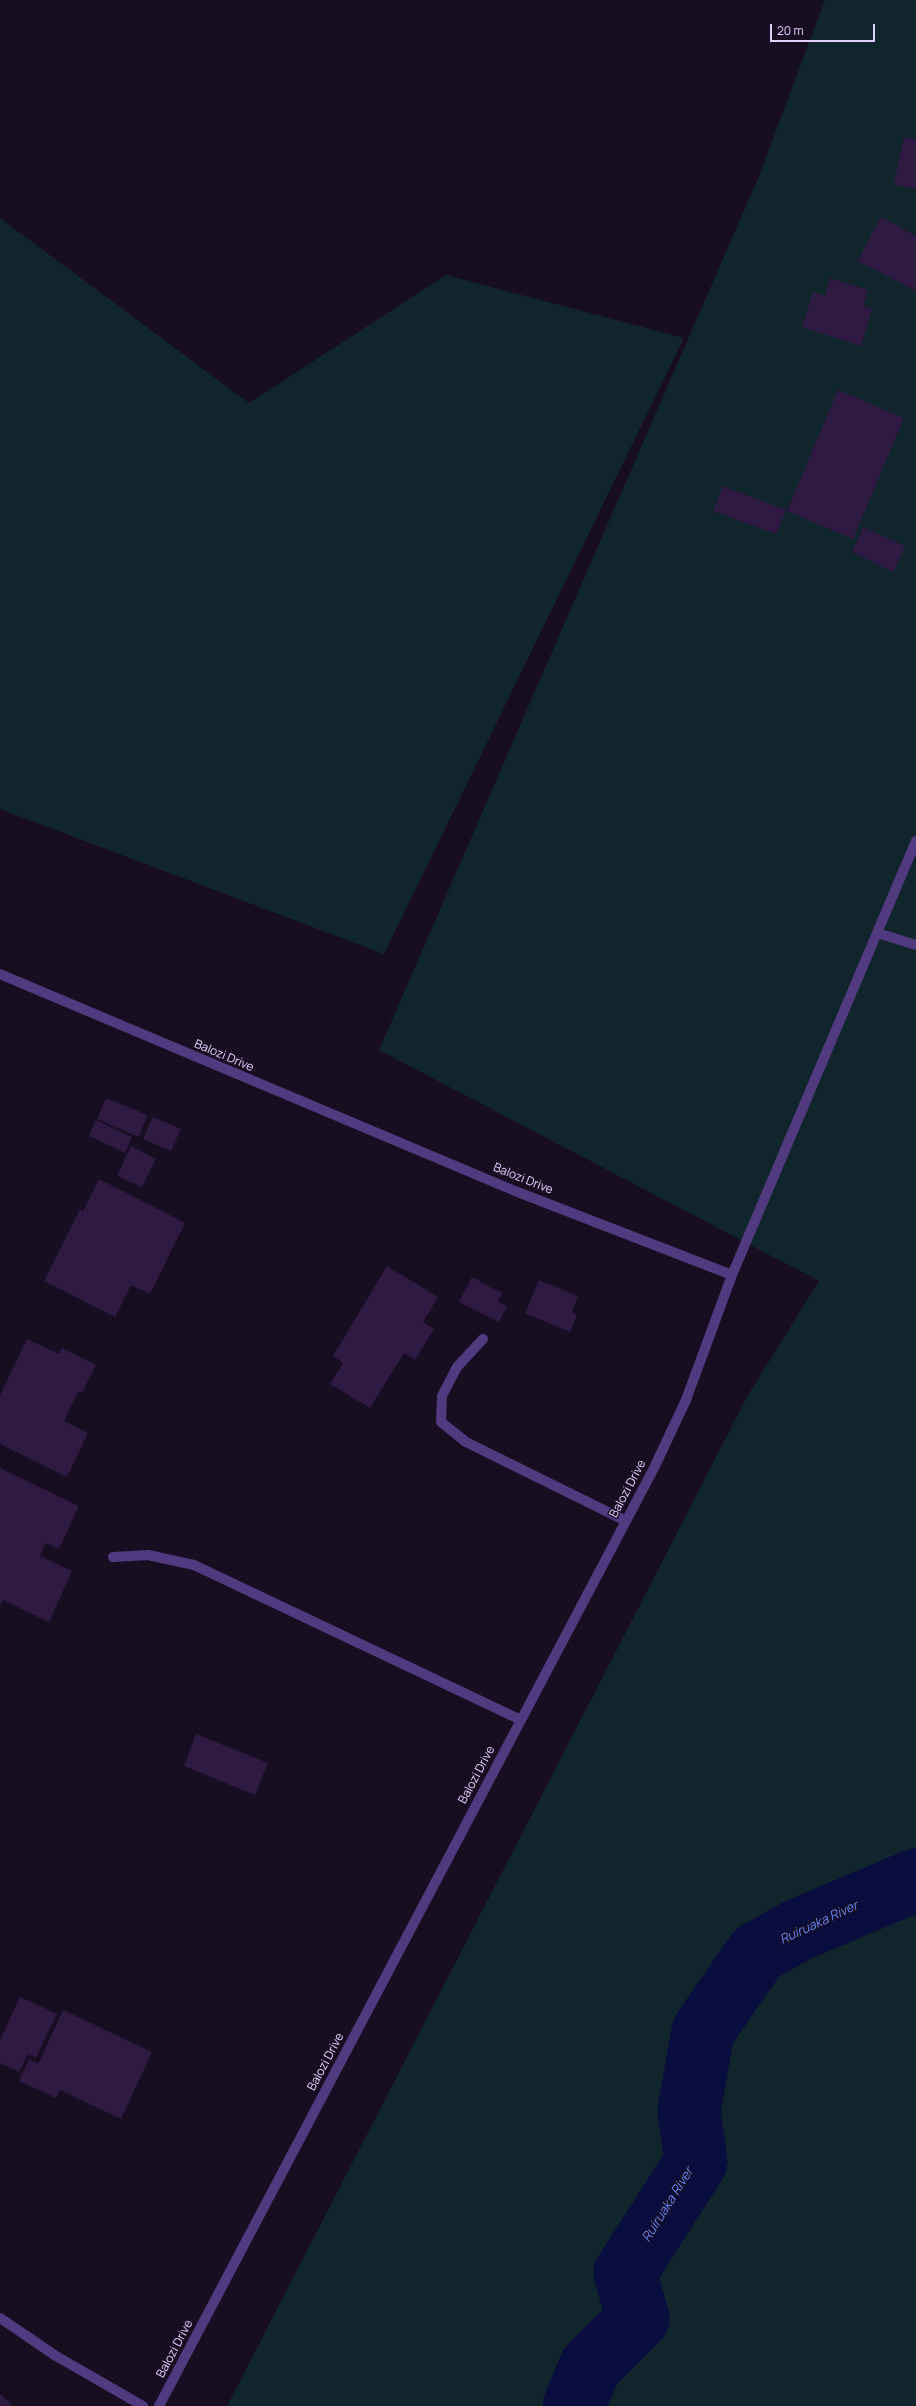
<!DOCTYPE html>
<html>
<head>
<meta charset="utf-8">
<style>
	body { margin:0 }
	#map { position:relative; width:916px; height:2406px; overflow:hidden; background:#180e22; font-family:Manrope,sans-serif }
	canvas { display:block }
	.scale { position:absolute; left:770px; top:24px; width:105px; height:18px; box-sizing:border-box; border:2px solid #e3d0fe; border-top:0; padding-left:5px; font-size:12px; line-height:14px; white-space:nowrap; color:#e3d0fe; -webkit-text-stroke:3px #180e22; paint-order:stroke }
</style>
</head>
<body>
<div id="map">
<canvas width="916" height="2406"></canvas>
<div class="scale">20 m</div>
</div>
<script>
const ctx = document.querySelector('canvas').getContext('2d');
ctx.lineJoin = 'round';
function paint(path, color) {
  ctx.fillStyle = color;
  ctx.fill(path, 'evenodd');
}
function trace(path, color, width, dash) {
  ctx.strokeStyle = color;
  ctx.lineWidth = width;
  ctx.lineCap = dash ? 'butt' : 'round';
  ctx.setLineDash(dash || []);
  ctx.stroke(path);
}
function label(font, color, halo, rows, align = 'center') {
  ctx.font = font + ' Manrope,sans-serif';
  ctx.lineWidth = 3;
  ctx.setLineDash([]);
  ctx.textBaseline = 'middle';
  ctx.strokeStyle = halo;
  ctx.fillStyle = color;
  for (const [text, x, y, turn = 0] of rows) {
    ctx.save();
    ctx.translate(x, y);
    ctx.rotate((+turn || 0) * Math.PI / 180);
    ctx.textAlign = isNaN(turn) ? turn : align;
    if (halo) ctx.strokeText(text, 0, 0);
    ctx.fillText(text, 0, 0);
    ctx.restore();
  }
}
const green = new Path2D(`
	M 825,0 L 916,0 L 916,2406 L 227,2406 L 748,1395 L 819,1281 L 379,1050 L 759,176 Z
	M 0,218 L 249,403 L 446,275 L 684,338 L 384,954 L 0,809 Z`);
const river = new Path2D(`
	M 574,2406 L 590,2367 L 638,2319 L 625,2273 L 696,2162 L 689,2111 L 703,2031 L 757,1953 L 798,1930 L 916,1880`);
const building = new Path2D(`
	M 904,137 L 916,139 L 916,189 L 894,184 Z
	M 881,217 L 916,236 L 916,291 L 858,261 Z
	M 830,278 L 868,290 L 863,306 L 872,309 L 861,346 L 802,327 L 813,292 L 825,296 Z
	M 838,390 L 904,418 L 853,539 L 787,511 Z
	M 723,486 L 786,510 L 776,534 L 713,511 Z
	M 863,527 L 905,546 L 893,572 L 852,552 Z
	M 106,1098 L 147,1115 L 139,1137 L 97,1119 Z
	M 153,1117 L 181,1129 L 171,1151 L 143,1139 Z
	M 96,1120 L 132,1137 L 125,1153 L 89,1136 Z
	M 131,1146 L 156,1159 L 142,1187 L 117,1176 Z
	M 99,1179 L 185,1223 L 150,1294 L 131,1285 L 115,1317 L 44,1281 L 80,1209 L 83,1211 Z
	M 387,1266 L 438,1297 L 423,1322 L 434,1329 L 415,1360 L 404,1353 L 370,1408 L 330,1384 L 343,1363 L 333,1356 Z
	M 472,1277 L 502,1293 L 498,1302 L 507,1306 L 499,1322 L 459,1302 Z
	M 539,1280 L 578,1296 L 572,1312 L 577,1315 L 570,1332 L 525,1313 Z
	M 27,1339 L 59,1354 L 62,1348 L 96,1365 L 82,1393 L 78,1392 L 64,1421 L 88,1433 L 67,1477 L 0,1444 L 0,1395 Z
	M 0,1468 L 79,1506 L 59,1549 L 46,1543 L 40,1556 L 72,1571 L 49,1622 L 3,1600 L 0,1606 Z
	M 196,1734 L 268,1763 L 255,1795 L 184,1766 Z
	M 20,1997 L 57,2014 L 36,2058 L 28,2054 L 19,2072 L 0,2063 L 0,2040 Z
	M 63,2010 L 152,2052 L 121,2119 L 60,2090 L 56,2098 L 19,2081 L 29,2059 L 38,2064 Z
	M 0,2394 L 13,2406 L 0,2406 Z`);
const street = new Path2D(`
	M 877,933 L 916,945
	M 0,974 L 515,1191 L 732,1275
	M 483,1339 L 457,1367 L 442,1396 L 441,1422 L 466,1442 L 626,1521
	M 113,1557 L 148,1555 L 194,1565 L 521,1720
	M 0,2318 L 56,2356 L 143,2406
	M 159,2406 L 654,1468 L 686,1400 L 732,1275 L 916,841`);
const streetNames = [
	["Balozi Drive",224,1056,23],
	["Balozi Drive",523,1179,22],
	["Balozi Drive",628,1489,-62],
	["Balozi Drive",477,1775,-62],
	["Balozi Drive",326,2062,-62],
	["Balozi Drive",175,2349,-62]
];
const waterNames = [
	["Ruiruaka River",819,1923,-25],
	["Ruiruaka River",668,2205,-58]
];
paint(green, '#11252c');
trace(river, '#0a0e3f', 63);
paint(building, '#2f1a43');
trace(street, '#523a80', 10);
label('12px', '#e3d0fe', '#180e22', streetNames);
label('italic 13px', '#6085fc', '#180e22', waterNames);
</script>
</body>
</html>
